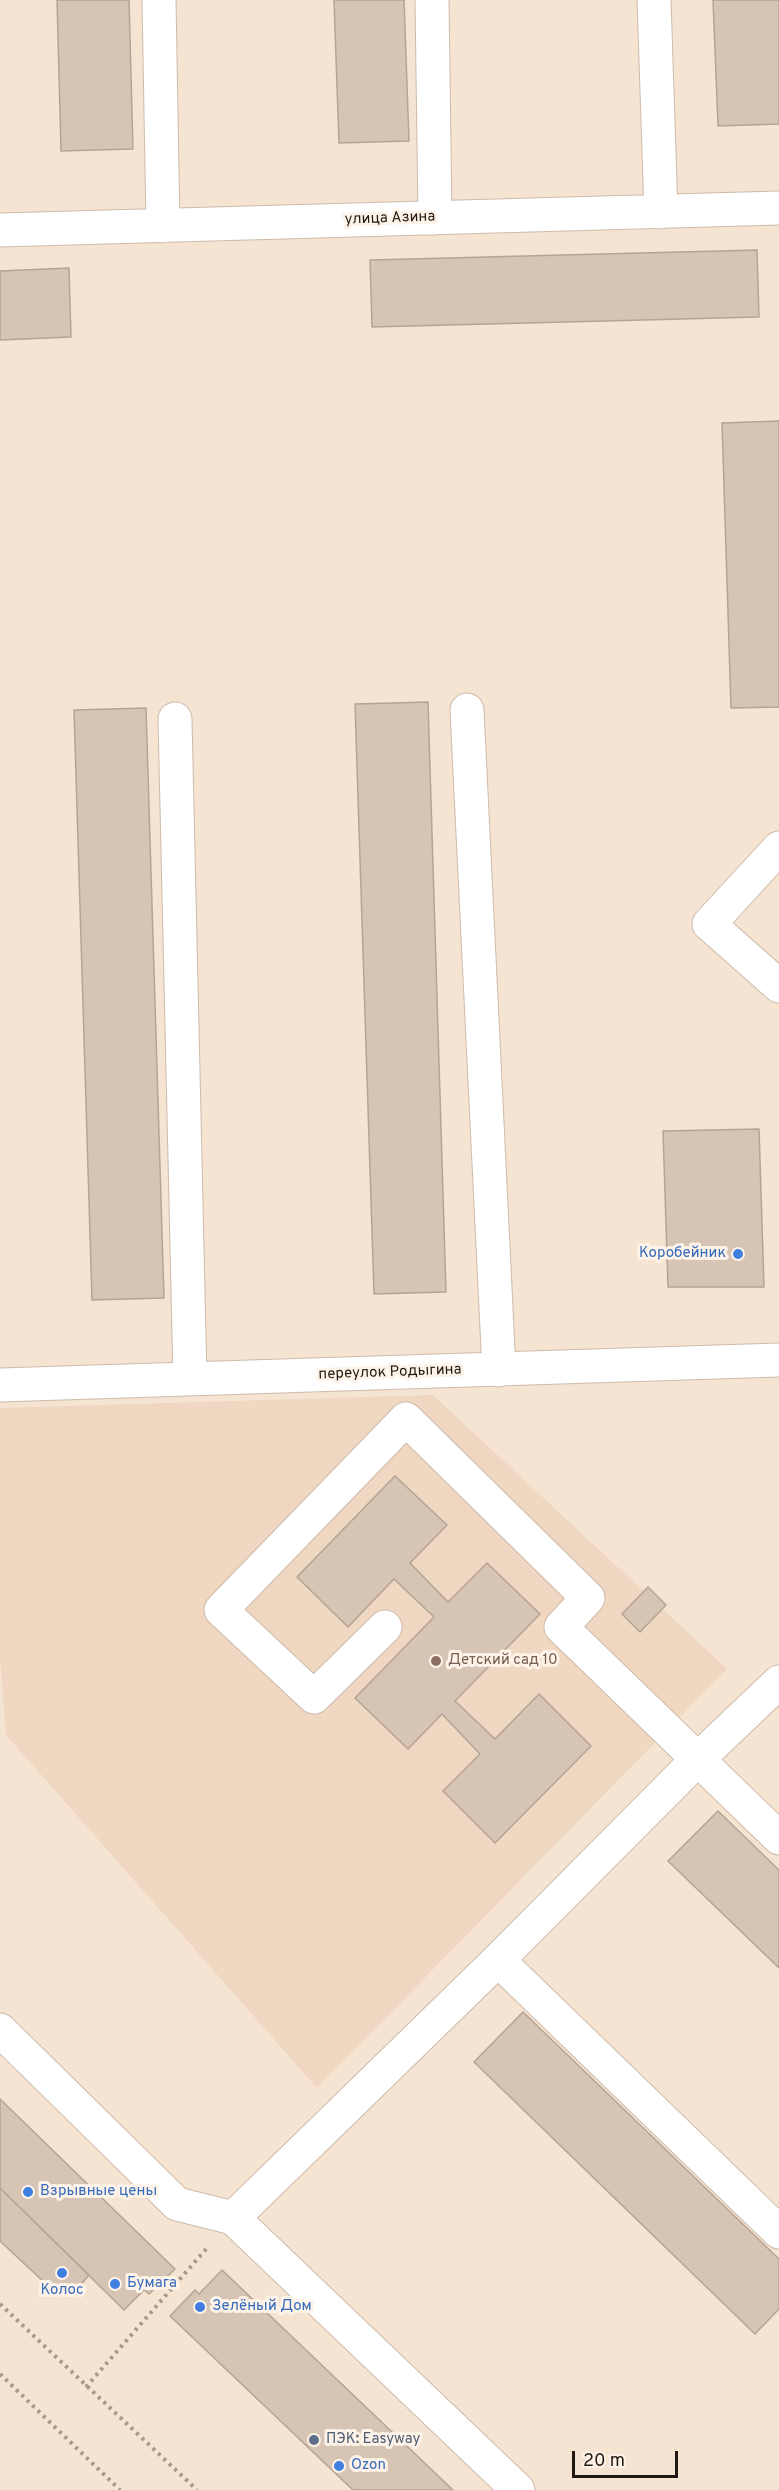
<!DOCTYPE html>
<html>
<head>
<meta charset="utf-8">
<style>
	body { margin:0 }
	#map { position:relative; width:779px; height:2490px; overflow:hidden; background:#f6e4d3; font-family:Overpass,sans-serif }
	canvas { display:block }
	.scale { position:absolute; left:572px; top:2451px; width:106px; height:27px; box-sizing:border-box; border:3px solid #211a14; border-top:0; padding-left:8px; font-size:18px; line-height:21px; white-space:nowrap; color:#211a14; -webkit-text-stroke:4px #fef3e8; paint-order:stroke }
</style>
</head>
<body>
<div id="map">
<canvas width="779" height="2490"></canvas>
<div class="scale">20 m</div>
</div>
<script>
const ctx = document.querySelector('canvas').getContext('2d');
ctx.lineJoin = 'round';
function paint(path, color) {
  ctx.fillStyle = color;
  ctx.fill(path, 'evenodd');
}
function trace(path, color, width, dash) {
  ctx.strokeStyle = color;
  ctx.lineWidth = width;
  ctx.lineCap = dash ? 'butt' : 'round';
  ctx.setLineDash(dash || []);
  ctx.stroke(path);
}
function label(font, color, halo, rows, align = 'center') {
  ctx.font = font + ' Overpass,sans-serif';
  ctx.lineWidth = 6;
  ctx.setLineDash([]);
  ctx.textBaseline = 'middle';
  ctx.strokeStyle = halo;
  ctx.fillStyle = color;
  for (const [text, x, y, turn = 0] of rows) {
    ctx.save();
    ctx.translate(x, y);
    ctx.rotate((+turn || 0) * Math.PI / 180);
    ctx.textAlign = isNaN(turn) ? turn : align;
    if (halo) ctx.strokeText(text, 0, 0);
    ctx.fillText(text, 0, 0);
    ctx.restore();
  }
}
const built = new Path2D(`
	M 433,1395 L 727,1669 L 317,2088 L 6,1735 L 0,1656 L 0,1408 Z`);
const building = new Path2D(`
	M 57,0 L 129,0 L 133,149 L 61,151 Z
	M 334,0 L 404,0 L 409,141 L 339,143 Z
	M 713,0 L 779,0 L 779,124 L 718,126 Z
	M 757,250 L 759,317 L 372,327 L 370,260 Z
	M 69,268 L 71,337 L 0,340 L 0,271 Z
	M 779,421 L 779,707 L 731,708 L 722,423 Z
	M 428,702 L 446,1292 L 374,1294 L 355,704 Z
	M 146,708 L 164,1298 L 92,1300 L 74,710 Z
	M 759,1129 L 764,1287 L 668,1287 L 663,1131 Z
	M 395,1476 L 447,1525 L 410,1563 L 448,1602 L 487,1563 L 540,1614 L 455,1701 L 495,1739 L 539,1694 L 591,1746 L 495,1843 L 443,1791 L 480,1754 L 442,1714 L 408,1749 L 355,1698 L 434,1617 L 394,1579 L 348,1627 L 297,1577 Z
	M 648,1587 L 666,1605 L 640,1632 L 622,1614 Z
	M 718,1811 L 779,1870 L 779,1968 L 668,1861 Z
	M 523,2012 L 779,2259 L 779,2309 L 755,2334 L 474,2062 Z
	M 0,2099 L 175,2269 L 149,2294 L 144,2290 L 124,2310 L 0,2188 Z
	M 0,2188 L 89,2275 L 79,2287 L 46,2284 L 0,2241 Z
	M 222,2270 L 453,2490 L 353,2490 L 170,2316 L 195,2290 L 199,2294 Z`);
const path = new Path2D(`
	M 0,2304 L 197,2490
	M 0,2374 L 120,2490
	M 86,2387 L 207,2248`);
const minor = new Path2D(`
	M 159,0 L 163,226
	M 432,0 L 435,218
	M 654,0 L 661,212
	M 0,230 L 779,208
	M 467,710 L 499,1370
	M 175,719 L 190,1379
	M 779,848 L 709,924 L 779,986
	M 0,1385 L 779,1360
	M 385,1627 L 314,1697 L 221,1610 L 406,1419 L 588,1598 L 561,1627 L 779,1838
	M 498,1960 L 779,2232
	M 0,2030 L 177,2204 L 233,2218 L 518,2490
	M 233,2218 L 498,1960 L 697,1760 L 779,1682`);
const markers = [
	[738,1254,6,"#3f7fe0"],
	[436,1661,6,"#8d6e63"],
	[28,2192,6,"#3f7fe0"],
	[62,2273,6,"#3f7fe0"],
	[115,2284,6,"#3f7fe0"],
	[200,2307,6,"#3f7fe0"],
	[314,2440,6,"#5c6f8a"],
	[339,2466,6,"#3f7fe0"]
];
const streetNames = [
	["улица Азина",390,219,-2],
	["переулок Родыгина",390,1373,-2]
];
const shopNames = [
	["Коробейник",726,1254,"right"],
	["Взрывные цены",40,2192],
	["Бумага",127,2284],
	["Колос",62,2291,"center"],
	["Зелёный Дом",212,2307],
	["Ozon",351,2466]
];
const educationNames = [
	["Детский сад 10",448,1661]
];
const serviceNames = [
	["ПЭК: Easyway",326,2440]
];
paint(built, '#efd7c1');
paint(building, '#d6c4b4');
trace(building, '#b5a494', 1.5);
trace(minor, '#cdbbab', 35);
trace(path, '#a6988c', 4, [3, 4.5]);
trace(minor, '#fff', 33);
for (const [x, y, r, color] of markers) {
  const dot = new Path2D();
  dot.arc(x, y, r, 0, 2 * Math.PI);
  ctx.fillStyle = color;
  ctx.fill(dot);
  trace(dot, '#fef3e8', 2);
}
label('15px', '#211a14', '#fef3e8', streetNames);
label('15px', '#366cbe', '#fef3e8', shopNames, 'left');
label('15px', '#785e54', '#fef3e8', educationNames, 'left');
label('15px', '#4e5e75', '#fef3e8', serviceNames, 'left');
</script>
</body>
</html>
